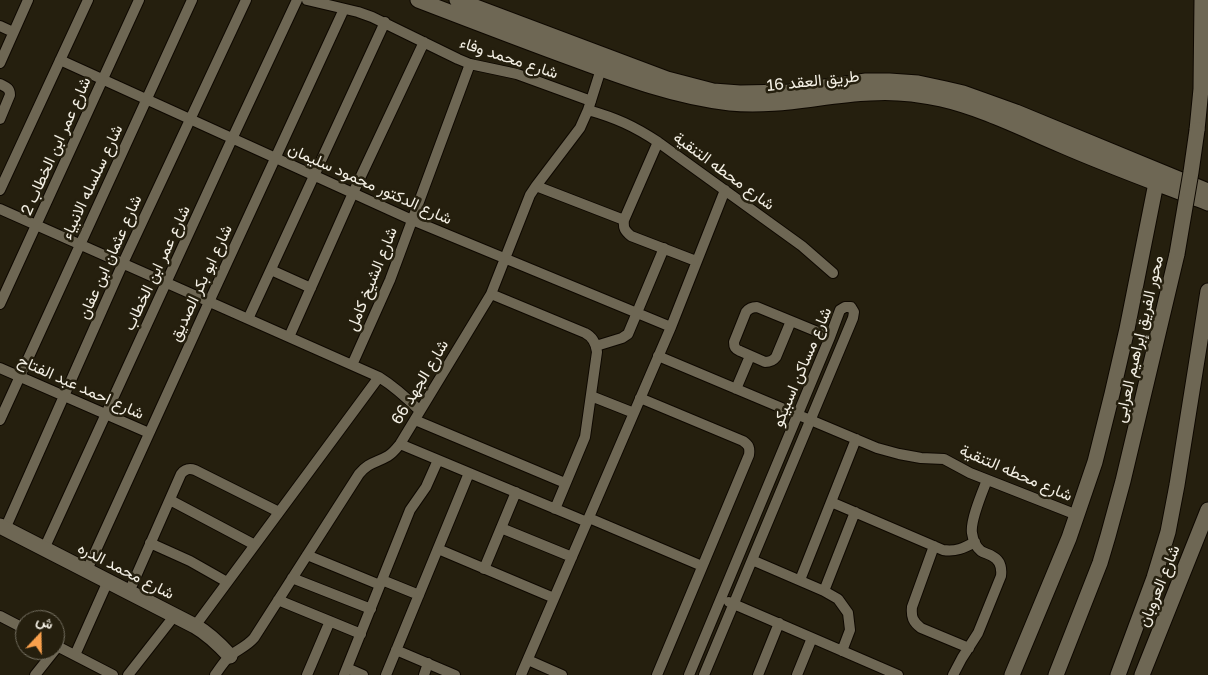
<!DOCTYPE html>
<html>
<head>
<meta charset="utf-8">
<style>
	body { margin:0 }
	#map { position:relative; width:1208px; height:675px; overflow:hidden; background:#251f0e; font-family:"Golos Text",Vazirmatn,sans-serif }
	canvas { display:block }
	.north { position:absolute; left:15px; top:610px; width:50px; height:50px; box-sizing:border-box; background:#251f0e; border:1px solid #777264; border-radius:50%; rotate:21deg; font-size:14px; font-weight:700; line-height:20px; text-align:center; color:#f3efe4 }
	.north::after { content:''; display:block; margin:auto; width:18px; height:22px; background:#f9a04c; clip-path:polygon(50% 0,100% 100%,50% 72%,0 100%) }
</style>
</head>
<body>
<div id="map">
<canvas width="1208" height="675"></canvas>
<div class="north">ش</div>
</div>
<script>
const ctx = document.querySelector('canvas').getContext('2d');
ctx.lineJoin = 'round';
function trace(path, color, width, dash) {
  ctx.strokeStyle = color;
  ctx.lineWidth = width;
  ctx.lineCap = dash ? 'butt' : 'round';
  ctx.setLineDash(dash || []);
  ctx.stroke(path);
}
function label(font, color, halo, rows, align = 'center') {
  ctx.font = font + ' "Golos Text",Vazirmatn,sans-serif';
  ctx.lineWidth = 5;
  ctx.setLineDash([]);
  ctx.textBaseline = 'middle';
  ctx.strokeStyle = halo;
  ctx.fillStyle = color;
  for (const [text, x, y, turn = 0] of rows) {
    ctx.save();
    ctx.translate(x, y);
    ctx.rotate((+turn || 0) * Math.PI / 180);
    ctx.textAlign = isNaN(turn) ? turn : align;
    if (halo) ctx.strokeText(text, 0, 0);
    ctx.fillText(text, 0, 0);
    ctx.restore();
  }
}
const street = new Path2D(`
	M 307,0 L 358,12 L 372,17 L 458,59 L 470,64 L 517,74 L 591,101
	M 0,26 L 13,32
	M 60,60 L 412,220 L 671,327
	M 0,63 L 28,0
	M 0,84 C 6,87 10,88 10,95 L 0,119
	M 588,110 C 616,118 634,126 658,142 L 802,246 L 833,273
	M 658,142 L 624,220 C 623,228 625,231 631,236 L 696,261
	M 536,186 L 624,220
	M 0,190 L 88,0
	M 0,209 L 379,377 C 395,387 407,398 420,411
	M 271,270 L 311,288
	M 491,294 L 585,333 C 593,337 596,343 597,352 L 586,430 L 585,437 L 555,509
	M 0,304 L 139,0
	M 248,319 L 385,22
	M 791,321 L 776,357 C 773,361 770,362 765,362 L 740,351 C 735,349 734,347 734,342 L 746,312 C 749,308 752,307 757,307 L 830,337
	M 289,337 L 353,193 L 424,42
	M 596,346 L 622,338 L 628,334 L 664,248
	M 658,356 L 877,448 L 899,454 L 921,458 L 944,459 L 970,473 L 1077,515
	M 352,365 L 390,280 L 470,64
	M 0,368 L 149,433
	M 736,389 L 750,356
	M 591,396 L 634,413
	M 640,398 L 743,441 C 749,445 750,448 749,455 L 657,675
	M 0,420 L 192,0
	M 415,420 L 565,483
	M 400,444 L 587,522
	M 170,500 L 255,545
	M 831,502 L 943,550 C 956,552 964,548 975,542
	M 589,518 L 702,566
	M 501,528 L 572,557
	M 5,529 L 123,263 L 246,0
	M 150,543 L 190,561 L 227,582
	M 934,546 L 912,607 C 911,617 913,622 921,628 L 969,648
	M 44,549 L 232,139 L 297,0
	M 438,549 L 554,598
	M 307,555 L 380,585
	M 752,560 L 824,591 L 838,599 L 848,613 L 850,630 L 842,651
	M 484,569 L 516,492
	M 87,570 L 209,302 L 344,9
	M 292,578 L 371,609
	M 382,580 L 419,595
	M 800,580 L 856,439
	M 824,591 L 855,512
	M 129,592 L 181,474 C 185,469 189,468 195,470 L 279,512
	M 278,600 L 361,634
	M 729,602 L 898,675
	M 0,616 L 25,629
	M 195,626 L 379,377
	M 55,645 L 113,675
	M 396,650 L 455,675
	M 75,655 L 108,581
	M 528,660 L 562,675
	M 347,668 L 363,675
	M 35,675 L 55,650
	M 128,675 L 175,615
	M 215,675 C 220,668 224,661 231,655 C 239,649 247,646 254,638 L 359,474 C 369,462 376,463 388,456 C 393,453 396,449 400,444 L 491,294 L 530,195 L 536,186 L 580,128 L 588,110 L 601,69
	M 307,675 L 330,621
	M 344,675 L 410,510 L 426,487 L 438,460
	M 386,675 L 469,473
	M 424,675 L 428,663
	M 521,675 L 671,327 L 725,190
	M 689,675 L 830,337 L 840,310 L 845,307 L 851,307 L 854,312 L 853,318 L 704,675
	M 758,675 L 779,623
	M 797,675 L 812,638
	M 953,675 L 962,658 L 978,633 L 1001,576 C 1002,568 1000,560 992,556 C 989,554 984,553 981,551 C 976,547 973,540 972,533 C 970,521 982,493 987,480`);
const secondary = new Path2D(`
	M 418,0 C 470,20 522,40 574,59 C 625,78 676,97 730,103 C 777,108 823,95 870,93 C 894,91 918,94 941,99 C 981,108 1023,129 1061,145 C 1109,166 1159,184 1208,203
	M 457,0 L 667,79 L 713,91 L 740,93 L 790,92 L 866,81 L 889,81 L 918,83 L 946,89 L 963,93 L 1016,112 L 1208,191
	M 1197,130 L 1201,89 L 1202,0
	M 0,526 L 195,626 C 209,634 219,644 230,656
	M 1012,675 L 1069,538 L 1095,462 L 1112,394 L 1127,329 L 1158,173
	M 1056,675 L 1100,563 L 1108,536 L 1123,481 L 1177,254
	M 1118,675 L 1154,578 L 1168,532 L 1177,485 L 1208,291
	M 1142,675 L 1208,510`);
const secondaryBridge = new Path2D(`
	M 1177,254 L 1191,172 L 1197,130`);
const streetNames = [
	["شارع محمد وفاء",509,58,18],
	["طريق العقد 16",813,81,-6],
	["شارع عمر ابن الخطاب 2",56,146,-66],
	["شارع محطه التنقية",724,171,36],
	["شارع سلسله الانبياء",92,182,-65],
	["شارع الدكتور محمود سليمان",370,184,24],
	["شارع عثمان ابن عفان",110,257,-66],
	["شارع عمر ابن الخطاب",157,268,-65],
	["شارع الشيخ كامل",372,279,-68],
	["شارع ابو بكر الصديق",201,283,-65],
	["محور الفريق إبراهيم العرابى",1139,339,-77],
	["شارع مساكن اسبيكو",802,367,-67],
	["شارع الجهد 66",420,382,-59],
	["شارع احمد عبد الفتاح",81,387,24],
	["شارع محطه التنقية",1016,473,23],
	["شارع محمد الدره",126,571,27],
	["شارع العروبان",1159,586,-68]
];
trace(street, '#0e0800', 12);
trace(secondary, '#0e0800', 17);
trace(street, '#6e6754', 10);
trace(secondary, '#6e6754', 15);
trace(secondaryBridge, '#0e0800', 17, []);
trace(secondaryBridge, '#6e6754', 15);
label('16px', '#f3efe4', '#251f0e', streetNames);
</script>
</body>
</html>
